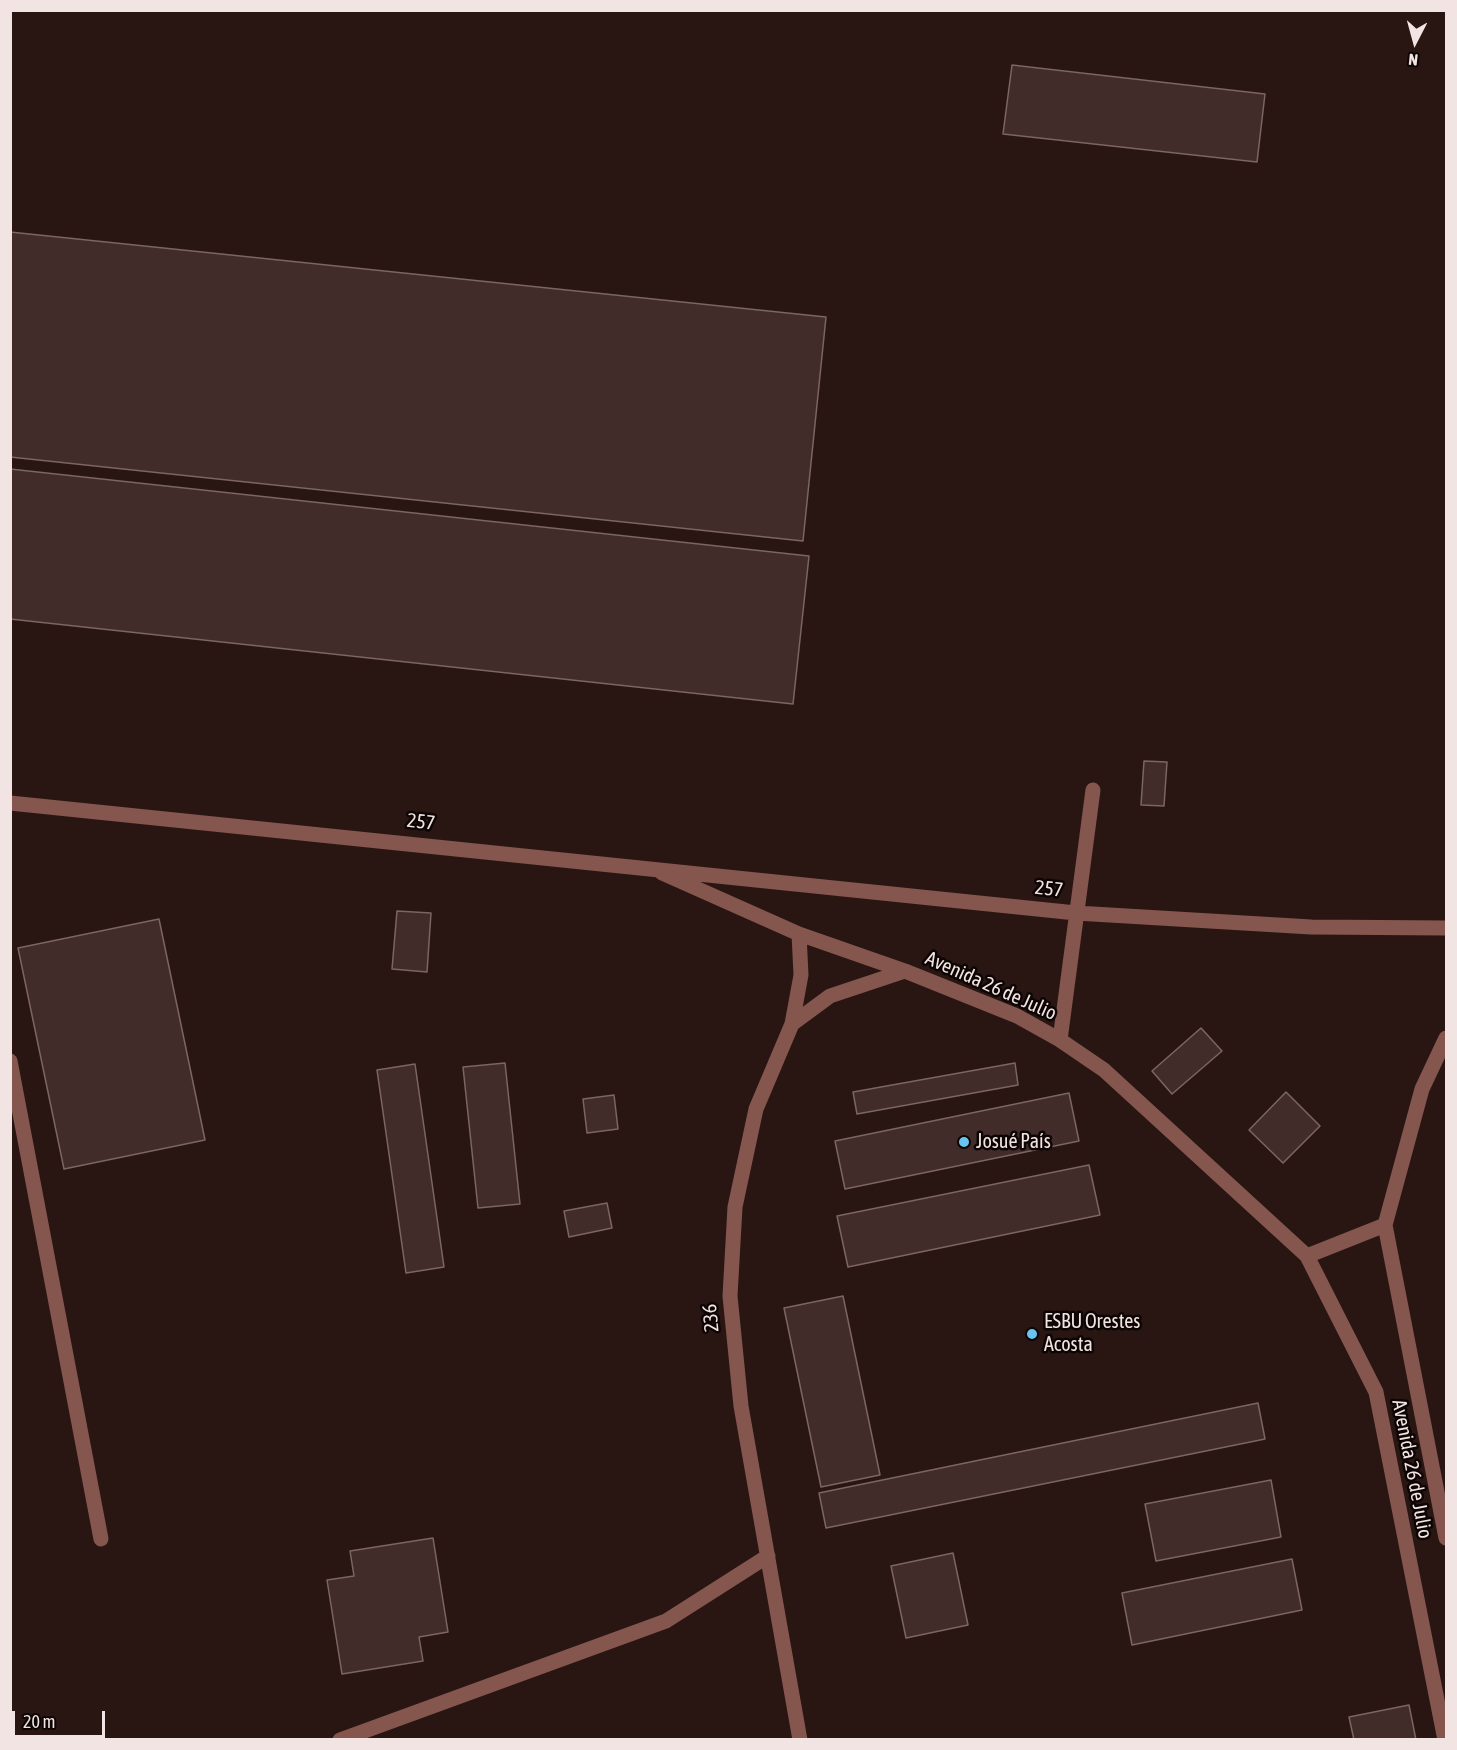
<!DOCTYPE html>
<html>
<head>
<meta charset="utf-8">
<style>
	body { margin:0 }
	#map { position:relative; width:1457px; height:1750px; overflow:hidden; background:#291613; font-family:"Asap Condensed",sans-serif }
	canvas { display:block }
	.frame { position:absolute; inset:0; border:12px solid #f2e4e2; pointer-events:none }
	.north { position:absolute; left:1385px; top:12px; width:60px; height:60px; -webkit-text-stroke:4px #0c0504; paint-order:stroke; rotate:186deg; font-size:16px; font-weight:700; line-height:24px; text-align:center; color:#f2e4e2 }
	.north::after { content:''; display:block; margin:auto; width:21px; height:27px; background:#f2e4e2; clip-path:polygon(50% 0,100% 100%,50% 72%,0 100%) }
	.scale { position:absolute; left:12px; top:1711px; width:93px; height:27px; box-sizing:border-box; border:3px solid #f2e4e2; border-top:0; padding-left:8px; font-size:18px; line-height:21px; white-space:nowrap; color:#f2e4e2; -webkit-text-stroke:4px #0c0504; paint-order:stroke }
</style>
</head>
<body>
<div id="map">
<canvas width="1457" height="1750"></canvas>
<div class="frame"></div>
<div class="north">N</div>
<div class="scale">20 m</div>
</div>
<script>
const ctx = document.querySelector('canvas').getContext('2d');
ctx.lineJoin = 'round';
function paint(path, color) {
  ctx.fillStyle = color;
  ctx.fill(path, 'evenodd');
}
function trace(path, color, width, dash) {
  ctx.strokeStyle = color;
  ctx.lineWidth = width;
  ctx.lineCap = dash ? 'butt' : 'round';
  ctx.setLineDash(dash || []);
  ctx.stroke(path);
}
function label(font, color, halo, rows, align = 'center') {
  ctx.font = font + ' "Asap Condensed",sans-serif';
  ctx.lineWidth = 5;
  ctx.setLineDash([]);
  ctx.textBaseline = 'middle';
  ctx.strokeStyle = halo;
  ctx.fillStyle = color;
  for (const [text, x, y, turn = 0] of rows) {
    ctx.save();
    ctx.translate(x, y);
    ctx.rotate((+turn || 0) * Math.PI / 180);
    ctx.textAlign = isNaN(turn) ? turn : align;
    if (halo) ctx.strokeText(text, 0, 0);
    ctx.fillText(text, 0, 0);
    ctx.restore();
  }
}
const building = new Path2D(`
	M 1012,65 L 1265,94 L 1257,162 L 1003,134 Z
	M 10,232 L 826,317 L 803,541 L 10,457 Z
	M 10,469 L 809,556 L 793,704 L 10,619 Z
	M 1144,761 L 1167,762 L 1164,806 L 1141,805 Z
	M 397,911 L 431,913 L 427,972 L 392,969 Z
	M 159,919 L 205,1140 L 64,1169 L 18,948 Z
	M 1201,1028 L 1222,1051 L 1172,1094 L 1152,1071 Z
	M 505,1063 L 520,1204 L 478,1208 L 463,1067 Z
	M 1015,1063 L 1018,1085 L 857,1114 L 853,1092 Z
	M 415,1064 L 444,1267 L 406,1273 L 377,1070 Z
	M 1286,1092 L 1320,1126 L 1283,1163 L 1249,1130 Z
	M 1069,1093 L 1079,1141 L 845,1189 L 835,1141 Z
	M 614,1095 L 618,1129 L 587,1133 L 583,1099 Z
	M 1089,1165 L 1100,1215 L 848,1267 L 837,1216 Z
	M 607,1203 L 612,1228 L 569,1237 L 564,1211 Z
	M 843,1296 L 880,1475 L 821,1487 L 784,1308 Z
	M 1258,1403 L 1265,1439 L 826,1528 L 819,1493 Z
	M 1271,1480 L 1281,1537 L 1156,1561 L 1145,1504 Z
	M 433,1538 L 448,1632 L 419,1637 L 423,1661 L 342,1674 L 327,1580 L 354,1576 L 350,1551 Z
	M 953,1553 L 968,1625 L 906,1638 L 891,1566 Z
	M 1292,1559 L 1302,1610 L 1132,1645 L 1122,1593 Z
	M 1409,1705 L 1416,1740 L 1354,1740 L 1349,1717 Z`);
const minor = new Path2D(`
	M 1093,790 L 1060,1040 L 1104,1070 L 1307,1256 L 1376,1392 L 1445,1740
	M 10,803 L 1076,913 L 1311,927 L 1446,928
	M 662,873 L 799,934 L 905,971 L 1017,1016 L 1060,1040
	M 792,1024 L 801,975 L 799,934
	M 1446,1038 L 1422,1089 L 1385,1225 L 1446,1538
	M 10,1061 L 101,1539
	M 1307,1256 L 1385,1225
	M 340,1740 L 666,1621 L 768,1556
	M 800,1740 L 741,1406 L 730,1296 L 735,1207 L 756,1109 L 792,1024 L 830,996 L 905,971`);
const markers = [
	[964,1142,6,"#68c4f0"],
	[1032,1334,6,"#68c4f0"]
];
const streetNames = [
	["257",421,822,6],
	["257",1049,889,6],
	["Avenida 26 de Julio",991,986,24],
	["236",711,1318,-95],
	["Avenida 26 de Julio",1412,1469,79]
];
const poiNames = [
	["Josué País",976,1142],
	["ESBU Orestes",1044,1322],
	["Acosta",1044,1345]
];
paint(building, '#412c29');
trace(building, '#7d6561', 1.5);
trace(minor, '#85564e', 15);
for (const [x, y, r, color] of markers) {
  const dot = new Path2D();
  dot.arc(x, y, r, 0, 2 * Math.PI);
  ctx.fillStyle = color;
  ctx.fill(dot);
  trace(dot, '#0c0504', 2);
}
label('20px', '#f2e4e2', '#0c0504', streetNames);
label('20px', '#f2e4e2', '#0c0504', poiNames, 'left');
</script>
</body>
</html>
